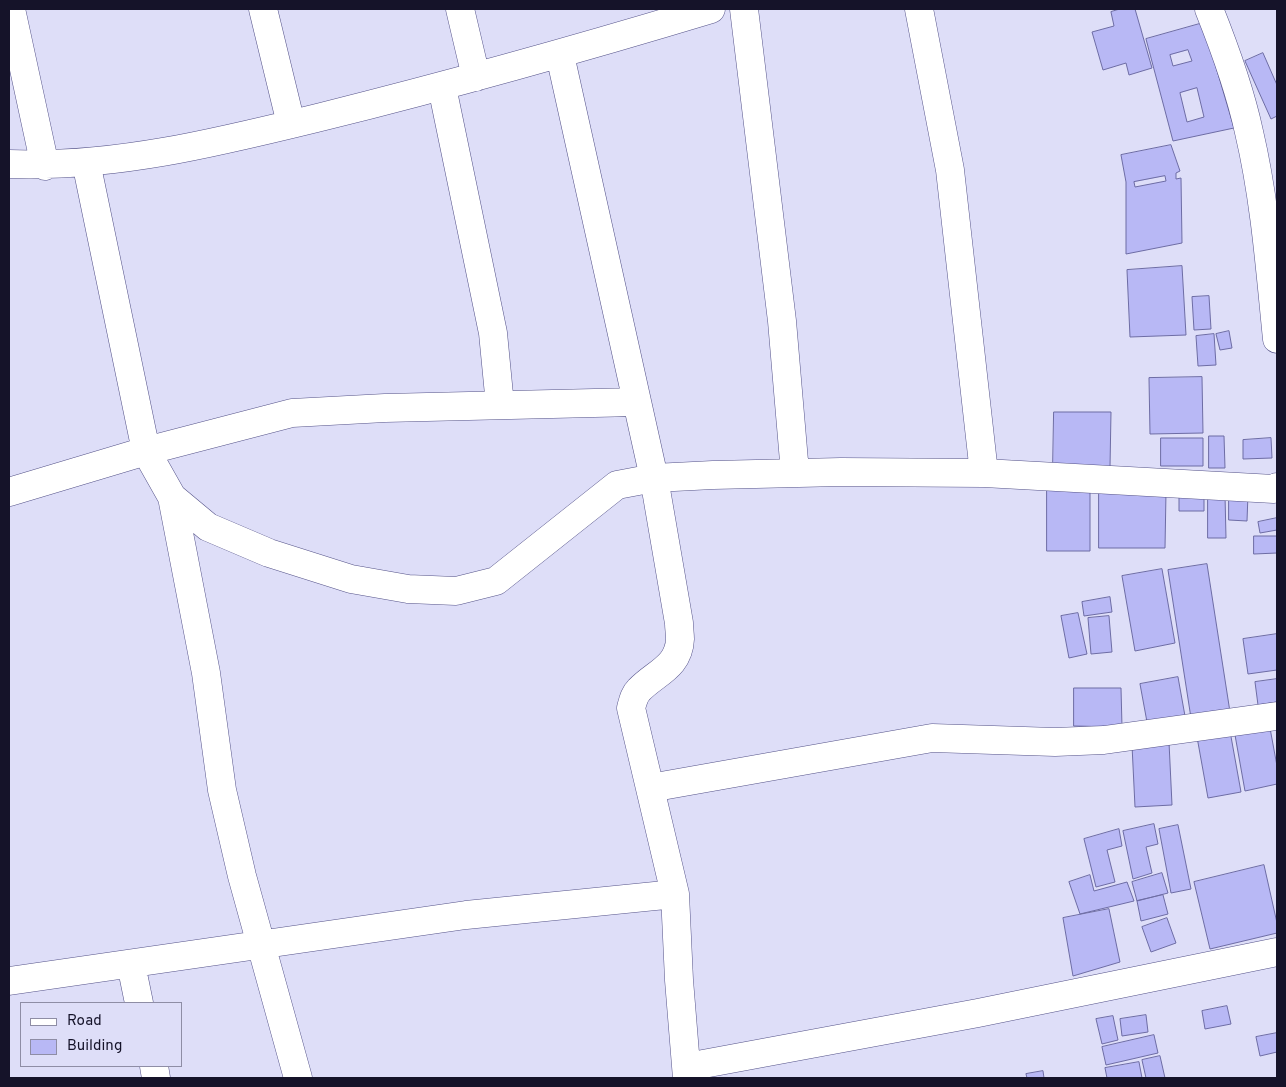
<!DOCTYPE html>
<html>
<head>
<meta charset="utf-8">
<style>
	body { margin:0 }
	#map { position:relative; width:1286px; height:1087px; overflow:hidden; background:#dedef8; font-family:Overpass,sans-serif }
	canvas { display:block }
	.frame { position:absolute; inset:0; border:10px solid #151329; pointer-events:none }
	.legend { position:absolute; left:20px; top:1002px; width:162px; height:65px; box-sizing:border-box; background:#dedef8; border:1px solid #8e8da5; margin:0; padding:6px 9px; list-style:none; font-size:15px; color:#151329 }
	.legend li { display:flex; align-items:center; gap:10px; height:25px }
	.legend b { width:25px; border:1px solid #8e8da5 }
</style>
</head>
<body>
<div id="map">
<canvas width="1286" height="1087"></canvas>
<div class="frame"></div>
<ul class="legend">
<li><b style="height:6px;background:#fff"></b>Road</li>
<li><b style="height:14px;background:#b8b8f5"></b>Building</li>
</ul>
</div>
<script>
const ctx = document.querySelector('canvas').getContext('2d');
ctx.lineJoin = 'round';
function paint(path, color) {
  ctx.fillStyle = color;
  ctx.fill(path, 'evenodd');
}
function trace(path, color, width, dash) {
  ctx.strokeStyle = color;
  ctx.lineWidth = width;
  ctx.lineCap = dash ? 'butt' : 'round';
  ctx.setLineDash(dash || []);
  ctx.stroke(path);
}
const building = new Path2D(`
	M 1120,9 L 1135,9 L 1152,68 L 1129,75 L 1126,63 L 1103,70 L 1092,32 L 1114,26 L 1111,12 Z
	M 1203,23 L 1234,128 L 1173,141 L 1146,39 ZM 1188,50 L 1192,61 L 1173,66 L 1170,55 ZM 1197,88 L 1204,117 L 1187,122 L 1180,93 Z
	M 1263,53 L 1277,85 L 1277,116 L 1271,119 L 1245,61 Z
	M 1171,145 L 1180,171 L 1176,173 L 1176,179 L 1181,178 L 1182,243 L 1126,254 L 1126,182 L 1121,155 ZM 1165,176 L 1166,181 L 1135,187 L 1134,182 Z
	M 1182,266 L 1186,335 L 1130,337 L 1127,270 Z
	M 1209,296 L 1211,329 L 1194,330 L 1192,297 Z
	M 1229,331 L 1232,348 L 1220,350 L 1216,334 Z
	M 1214,334 L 1216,365 L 1198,366 L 1196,336 Z
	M 1202,377 L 1203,433 L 1150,434 L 1149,378 Z
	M 1054,412 L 1111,412 L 1110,467 L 1053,467 Z
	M 1209,436 L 1224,436 L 1225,468 L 1209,468 Z
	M 1161,438 L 1203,438 L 1203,466 L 1161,466 Z
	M 1271,438 L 1272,458 L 1243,459 L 1243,440 Z
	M 1047,489 L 1090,489 L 1090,551 L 1047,551 Z
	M 1099,492 L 1166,492 L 1165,548 L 1099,548 Z
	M 1204,494 L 1204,511 L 1179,511 L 1179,495 Z
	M 1229,494 L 1248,494 L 1247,521 L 1229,520 Z
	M 1208,495 L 1225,495 L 1226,538 L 1208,538 Z
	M 1277,518 L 1277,530 L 1260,533 L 1258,522 Z
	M 1254,536 L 1277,536 L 1277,553 L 1254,554 Z
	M 1207,564 L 1230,712 L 1191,718 L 1168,570 Z
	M 1162,569 L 1175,643 L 1135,651 L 1122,576 Z
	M 1110,597 L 1112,612 L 1084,616 L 1082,602 Z
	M 1078,613 L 1087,654 L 1069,658 L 1061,616 Z
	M 1109,616 L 1112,652 L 1091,654 L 1088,618 Z
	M 1277,634 L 1277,670 L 1248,674 L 1243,639 Z
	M 1178,677 L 1185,716 L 1147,722 L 1140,684 Z
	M 1277,679 L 1277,702 L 1258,705 L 1255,682 Z
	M 1074,688 L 1121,688 L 1122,727 L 1074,726 Z
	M 1270,728 L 1277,766 L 1277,784 L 1245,791 L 1235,735 Z
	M 1230,731 L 1241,792 L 1208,798 L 1197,737 Z
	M 1169,742 L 1172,805 L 1135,807 L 1132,745 Z
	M 1154,824 L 1158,844 L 1146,847 L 1152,873 L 1133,879 L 1123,831 Z
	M 1178,825 L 1191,889 L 1171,893 L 1159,829 Z
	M 1119,829 L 1122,846 L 1107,850 L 1115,882 L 1096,887 L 1084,839 Z
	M 1264,865 L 1277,923 L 1277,933 L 1210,949 L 1194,882 Z
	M 1162,873 L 1168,893 L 1137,901 L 1132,882 Z
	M 1090,875 L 1094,891 L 1127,882 L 1134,901 L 1080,914 L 1069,882 Z
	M 1163,895 L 1168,914 L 1141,921 L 1137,901 Z
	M 1109,909 L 1120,962 L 1073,976 L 1063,918 Z
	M 1167,918 L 1176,943 L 1151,952 L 1142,927 Z
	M 1227,1006 L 1231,1024 L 1205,1029 L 1202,1011 Z
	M 1146,1015 L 1148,1032 L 1122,1036 L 1120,1019 Z
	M 1113,1016 L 1118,1040 L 1102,1044 L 1096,1019 Z
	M 1277,1033 L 1277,1052 L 1260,1056 L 1256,1037 Z
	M 1154,1035 L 1158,1053 L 1106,1065 L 1102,1047 Z
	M 1160,1056 L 1165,1078 L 1146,1078 L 1142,1060 Z
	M 1139,1062 L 1142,1078 L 1107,1078 L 1105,1068 Z
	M 1043,1071 L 1044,1078 L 1027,1078 L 1026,1074 Z`);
const minor = new Path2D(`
	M 11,9 L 45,166
	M 263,9 L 291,124
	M 460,9 L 476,77
	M 744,9 L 782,321 L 795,473
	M 919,9 L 950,170 L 984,473
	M 1209,9 C 1225,49 1240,90 1249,132 C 1265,200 1270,270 1277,339
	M 560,55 L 654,478 L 679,623 C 679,628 680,634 680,639 C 679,667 655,673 639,690 C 634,695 633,701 631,708 L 675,894 L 679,980 L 687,1078
	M 442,87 L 493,333 L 500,405
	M 86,162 L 146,451 L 172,497 L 208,527 L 269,553 L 351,579 L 408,589 L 456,591 L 496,581 L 617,485 L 654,478 L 713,475 L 841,472 L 984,473 L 1274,489 L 1277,487
	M 9,164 C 115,168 219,142 321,117 C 453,84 582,48 711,9
	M 9,492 L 146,451 L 292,413 L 385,408 L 636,402
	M 172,497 L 206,673 L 222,790 L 242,876 L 298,1078
	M 650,788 L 932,738 L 1055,742 L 1104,740 L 1277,716
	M 131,964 L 139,1003
	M 9,981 L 466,915 L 675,894
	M 154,1066 L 156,1078
	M 687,1067 L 978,1013 L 1277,952`);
paint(building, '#b8b8f5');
trace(building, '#6d6ca4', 1);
trace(minor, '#555389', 29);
trace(minor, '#fff', 28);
</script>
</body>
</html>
